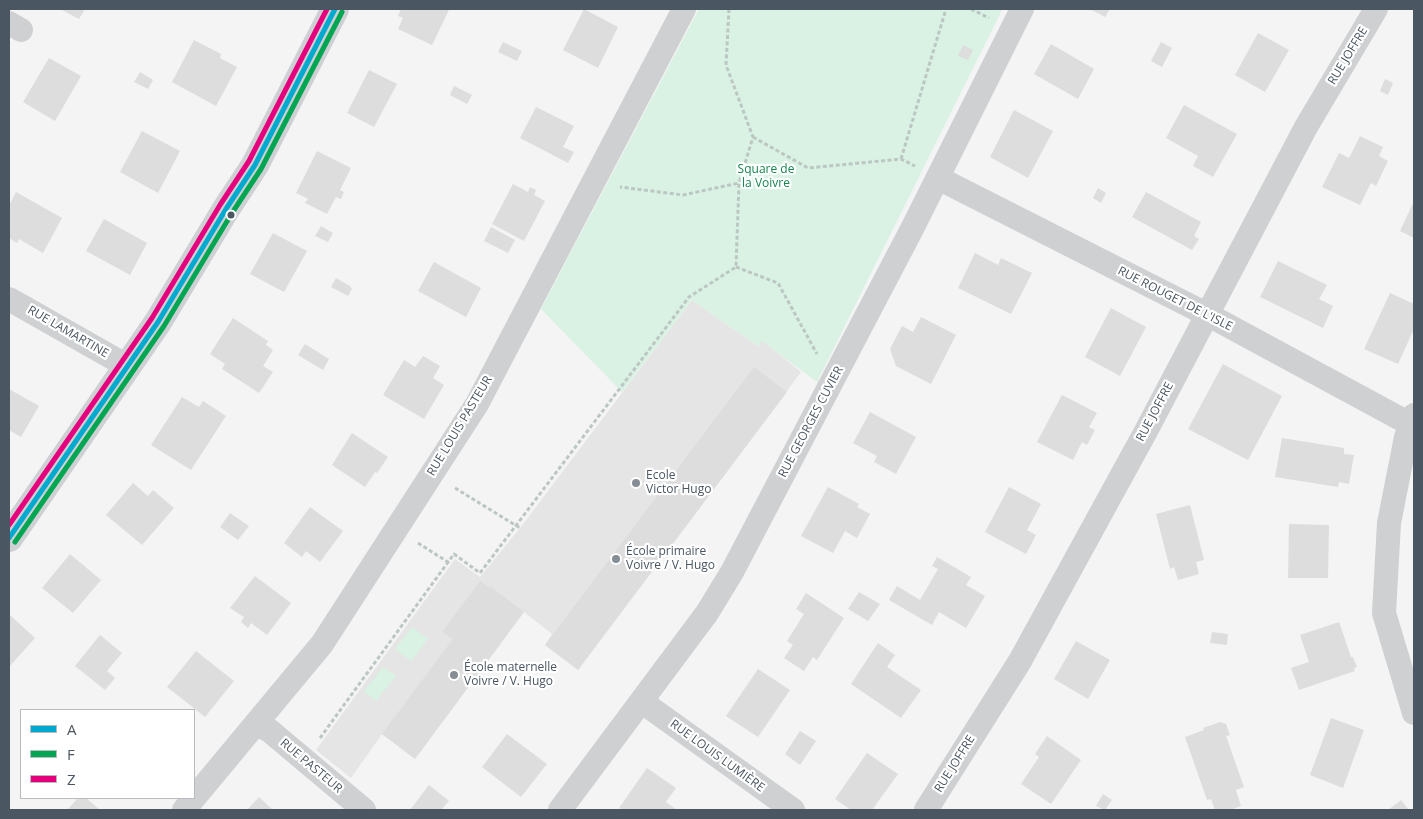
<!DOCTYPE html>
<html>
<head>
<meta charset="utf-8">
<style>
	body { margin:0 }
	#map { position:relative; width:1423px; height:819px; overflow:hidden; background:#f4f4f4; font-family:"Open Sans",sans-serif }
	canvas { display:block }
	.frame { position:absolute; inset:0; border:10px solid #4a5661; pointer-events:none }
	.legend { position:absolute; left:20px; top:709px; width:175px; height:90px; box-sizing:border-box; background:#fff; border:1px solid #b7bbc0; margin:0; padding:6px 9px; list-style:none; font-size:15px; color:#4a5661 }
	.legend li { display:flex; align-items:center; gap:10px; height:25px }
	.legend b { width:25px; border:1px solid #b7bbc0 }
</style>
</head>
<body>
<div id="map">
<canvas width="1423" height="819"></canvas>
<div class="frame"></div>
<ul class="legend">
<li><b style="height:6px;background:#00a9ce"></b>A</li>
<li><b style="height:6px;background:#00a651"></b>F</li>
<li><b style="height:6px;background:#e5007d"></b>Z</li>
</ul>
</div>
<script>
const ctx = document.querySelector('canvas').getContext('2d');
ctx.lineJoin = 'round';
function paint(path, color) {
  ctx.fillStyle = color;
  ctx.fill(path, 'evenodd');
}
function trace(path, color, width, dash) {
  ctx.strokeStyle = color;
  ctx.lineWidth = width;
  ctx.lineCap = dash ? 'butt' : 'round';
  ctx.setLineDash(dash || []);
  ctx.stroke(path);
}
function label(font, color, halo, rows, align = 'center') {
  ctx.font = font + ' "Open Sans",sans-serif';
  ctx.lineWidth = 4.5;
  ctx.setLineDash([]);
  ctx.textBaseline = 'middle';
  ctx.strokeStyle = halo;
  ctx.fillStyle = color;
  for (const [text, x, y, turn = 0] of rows) {
    ctx.save();
    ctx.translate(x, y);
    ctx.rotate((+turn || 0) * Math.PI / 180);
    ctx.textAlign = isNaN(turn) ? turn : align;
    if (halo) ctx.strokeText(text, 0, 0);
    ctx.fillText(text, 0, 0);
    ctx.restore();
  }
}
const education = new Path2D(`
	M 692,300 L 758,346 L 762,340 L 801,372 L 578,670 L 545,645 L 552,634 L 524,612 L 415,759 L 382,734 L 351,778 L 316,750 L 455,559 L 480,577 L 520,528 Z`);
const green = new Path2D(`
	M 699,9 L 1001,9 L 1001,12 L 817,382 L 762,341 L 758,346 L 692,300 L 622,392 L 541,309 Z
	M 412,627 L 428,639 L 411,661 L 395,649 Z
	M 383,667 L 396,676 L 376,701 L 364,691 Z`);
const building = new Path2D(`
	M 60,9 L 85,9 L 79,19 Z
	M 401,9 L 447,9 L 449,10 L 432,45 L 398,29 L 403,18 L 398,16 Z
	M 584,9 L 618,27 L 598,68 L 563,50 Z
	M 1090,9 L 1110,9 L 1105,17 Z
	M 1258,33 L 1289,50 L 1265,92 L 1235,75 Z
	M 194,40 L 221,54 L 220,58 L 237,67 L 216,106 L 172,82 Z
	M 503,42 L 522,51 L 517,61 L 498,52 Z
	M 1161,42 L 1172,48 L 1162,67 L 1151,61 Z
	M 1051,44 L 1094,69 L 1078,99 L 1034,74 Z
	M 963,45 L 973,50 L 968,60 L 958,56 Z
	M 49,58 L 81,76 L 55,121 L 23,102 Z
	M 369,70 L 397,84 L 374,127 L 347,113 Z
	M 140,72 L 153,80 L 148,89 L 134,82 Z
	M 1385,79 L 1393,83 L 1388,95 L 1380,91 Z
	M 454,86 L 472,95 L 467,104 L 450,95 Z
	M 1184,105 L 1237,134 L 1213,177 L 1193,166 L 1198,156 L 1166,138 Z
	M 536,107 L 574,126 L 563,147 L 574,152 L 568,163 L 520,138 Z
	M 1014,110 L 1053,131 L 1028,178 L 990,157 Z
	M 142,131 L 180,151 L 158,193 L 120,172 Z
	M 1360,136 L 1383,147 L 1379,156 L 1388,161 L 1376,186 L 1371,183 L 1360,205 L 1322,187 L 1339,153 L 1349,158 Z
	M 317,151 L 351,168 L 340,190 L 344,192 L 341,199 L 336,197 L 327,214 L 305,203 L 308,199 L 296,193 Z
	M 513,184 L 528,192 L 530,187 L 536,190 L 534,195 L 545,201 L 524,241 L 492,224 Z
	M 1098,188 L 1106,193 L 1101,203 L 1093,198 Z
	M 16,192 L 62,218 L 43,253 L 19,239 L 17,243 L 9,238 L 9,206 Z
	M 1146,192 L 1201,222 L 1194,236 L 1199,239 L 1192,250 L 1132,217 Z
	M 1414,201 L 1414,238 L 1400,231 Z
	M 104,219 L 147,243 L 130,275 L 86,251 Z
	M 321,226 L 333,233 L 328,242 L 315,236 Z
	M 491,227 L 515,240 L 508,253 L 484,241 Z
	M 273,233 L 307,251 L 284,292 L 250,274 Z
	M 975,253 L 998,265 L 1001,258 L 1032,273 L 1011,314 L 958,288 Z
	M 1278,261 L 1327,285 L 1319,299 L 1333,306 L 1323,328 L 1260,297 Z
	M 434,262 L 481,288 L 466,317 L 418,291 Z
	M 336,278 L 350,286 L 352,289 L 348,296 L 331,287 Z
	M 1390,293 L 1414,304 L 1414,329 L 1398,364 L 1364,349 Z
	M 1111,308 L 1146,327 L 1120,376 L 1085,357 Z
	M 921,317 L 956,335 L 931,384 L 896,366 L 890,349 L 902,326 L 913,332 Z
	M 233,318 L 268,341 L 266,345 L 273,350 L 263,366 L 273,372 L 259,393 L 222,369 L 225,364 L 210,354 Z
	M 305,344 L 329,359 L 323,370 L 298,355 Z
	M 423,356 L 440,366 L 433,378 L 444,385 L 424,419 L 383,395 L 404,360 L 415,367 Z
	M 1223,364 L 1282,396 L 1248,460 L 1188,429 Z
	M 754,367 L 787,392 L 578,670 L 545,645 Z
	M 9,389 L 39,406 L 21,437 L 9,430 Z
	M 1062,395 L 1097,413 L 1089,427 L 1095,430 L 1087,445 L 1082,442 L 1073,460 L 1037,442 Z
	M 182,397 L 199,407 L 203,401 L 226,416 L 191,470 L 151,445 Z
	M 870,412 L 916,437 L 896,474 L 874,462 L 877,456 L 853,443 Z
	M 352,433 L 388,457 L 377,473 L 375,472 L 365,487 L 332,465 Z
	M 1282,438 L 1344,448 L 1344,454 L 1354,455 L 1349,484 L 1339,482 L 1338,487 L 1275,477 Z
	M 133,483 L 148,496 L 153,490 L 174,508 L 142,545 L 106,515 Z
	M 828,487 L 859,504 L 857,507 L 870,514 L 857,538 L 845,531 L 833,553 L 801,536 Z
	M 1009,487 L 1041,504 L 1027,530 L 1036,535 L 1026,554 L 985,532 Z
	M 1190,505 L 1204,560 L 1196,562 L 1199,574 L 1178,580 L 1174,567 L 1170,569 L 1156,514 Z
	M 310,507 L 343,531 L 320,562 L 306,551 L 302,557 L 284,543 Z
	M 230,513 L 249,526 L 238,540 L 220,527 Z
	M 1289,524 L 1329,525 L 1328,578 L 1288,578 Z
	M 70,554 L 101,580 L 73,613 L 42,588 Z
	M 937,557 L 971,577 L 966,585 L 985,596 L 966,628 L 939,612 L 932,625 L 889,600 L 897,586 L 920,600 L 938,569 L 932,566 Z
	M 255,576 L 291,603 L 267,635 L 251,623 L 248,628 L 241,622 L 244,617 L 230,608 Z
	M 480,581 L 490,588 L 491,587 L 524,612 L 415,759 L 382,734 L 453,639 L 442,632 Z
	M 859,592 L 880,604 L 868,621 L 848,609 Z
	M 806,593 L 844,618 L 817,660 L 813,657 L 804,671 L 784,658 L 793,645 L 787,641 L 804,614 L 796,609 Z
	M 9,614 L 35,638 L 9,667 Z
	M 1339,622 L 1351,657 L 1353,657 L 1357,667 L 1354,668 L 1355,671 L 1299,690 L 1291,668 L 1309,662 L 1300,635 Z
	M 1212,632 L 1228,634 L 1227,645 L 1210,643 Z
	M 100,635 L 122,653 L 107,671 L 115,678 L 105,690 L 75,666 Z
	M 1076,641 L 1110,660 L 1088,699 L 1054,679 Z
	M 878,643 L 895,655 L 887,667 L 921,690 L 901,718 L 851,684 Z
	M 196,651 L 234,681 L 205,717 L 167,687 Z
	M 758,669 L 790,690 L 758,737 L 726,716 Z
	M 1331,718 L 1364,730 L 1343,788 L 1310,775 Z
	M 1220,722 L 1226,724 L 1230,735 L 1226,736 L 1244,787 L 1236,790 L 1241,806 L 1230,810 L 1215,810 L 1211,799 L 1207,800 L 1185,737 L 1204,730 L 1203,728 Z
	M 800,731 L 816,741 L 800,765 L 785,754 Z
	M 507,734 L 547,764 L 521,797 L 482,767 Z
	M 1047,736 L 1081,760 L 1051,804 L 1021,784 L 1039,757 L 1035,754 Z
	M 867,753 L 898,774 L 872,810 L 851,810 L 835,799 Z
	M 647,768 L 676,788 L 666,802 L 677,810 L 623,810 L 619,808 Z
	M 429,785 L 449,801 L 441,810 L 410,810 Z
	M 1103,794 L 1112,800 L 1105,810 L 1096,806 Z
	M 259,797 L 273,810 L 247,810 Z
	M 78,798 L 86,798 L 100,810 L 67,810 Z
	M 1401,800 L 1409,810 L 1388,810 Z`);
const path = new Path2D(`
	M 729,9 L 726,65 L 753,137 L 739,183
	M 971,9 L 989,18
	M 753,137 L 808,168 L 901,159 L 915,166
	M 901,159 L 946,9
	M 736,267 L 778,283 L 817,354
	M 455,488 L 520,528
	M 418,543 L 451,564
	M 320,738 L 454,554 L 480,573 L 689,297 L 736,267 L 739,183 L 683,195 L 620,187`);
const street = new Path2D(`
	M 9,23 L 21,30
	M 938,178 L 1214,318 L 1410,424
	M 9,299 L 127,366
	M 1414,415 L 1406,437 L 1389,523 L 1384,613 L 1414,713
	M 643,700 L 652,709 L 793,810
	M 256,723 L 270,731 L 364,810
	M 184,810 L 322,644 L 477,404 L 684,9
	M 560,810 L 707,613 L 732,572 L 913,227 L 1022,9
	M 926,810 L 1020,661 L 1146,431 L 1306,127 L 1376,9`);
const secondary = new Path2D(`
	M 9,538 L 158,322 L 226,209 L 255,165 L 335,9`);
const bus1 = new Path2D(`
	M 9,538 L 158,322 L 226,209 L 255,165 L 335,9`);
const bus2 = new Path2D(`
	M 15,542 L 164,326 L 232,213 L 261,169 L 342,12`);
const bus3 = new Path2D(`
	M 9,525 L 152,318 L 220,205 L 249,161 L 327,9`);
const markers = [
	[231,215,4.5,"#4a5661"],
	[636,483,5,"#868d94"],
	[616,559,5,"#868d94"],
	[454,675,5,"#868d94"]
];
const streetNames = [
	["RUE JOFFRE",1348,56,-59],
	["RUE ROUGET DE L'ISLE",1175,299,27],
	["RUE LAMARTINE",68,332,30],
	["RUE JOFFRE",1155,412,-62],
	["RUE GEORGES CUVIER",811,422,-62],
	["RUE LOUIS PASTEUR",460,426,-59],
	["RUE LOUIS LUMIÈRE",717,756,36],
	["RUE JOFFRE",955,764,-58],
	["RUE PASTEUR",311,766,40]
];
const parkNames = [
	["Square de",766,170],
	["la Voivre",766,184]
];
const poiNames = [
	["Ecole",646,476],
	["Victor Hugo",646,490],
	["École primaire",626,552],
	["Voivre / V. Hugo",626,566],
	["École maternelle",464,668],
	["Voivre / V. Hugo",464,682]
];
paint(education, '#e6e5e6');
paint(green, '#d9f2e3');
paint(building, '#ddddde');
trace(path, '#bcc7c4', 3, [4, 2.5]);
trace(street, '#ced0d2', 24);
trace(secondary, '#ced0d4', 28);
trace(bus1, '#00a9ce', 5);
trace(bus2, '#00a651', 5);
trace(bus3, '#e5007d', 5);
for (const [x, y, r, color] of markers) {
  const dot = new Path2D();
  dot.arc(x, y, r, 0, 2 * Math.PI);
  ctx.fillStyle = color;
  ctx.fill(dot);
  trace(dot, '#fff', 2);
}
label('12px', '#4a5661', '#fff', streetNames);
label('12px', '#17864f', '#fff', parkNames);
label('12px', '#4a5661', '#fff', poiNames, 'left');
</script>
</body>
</html>
